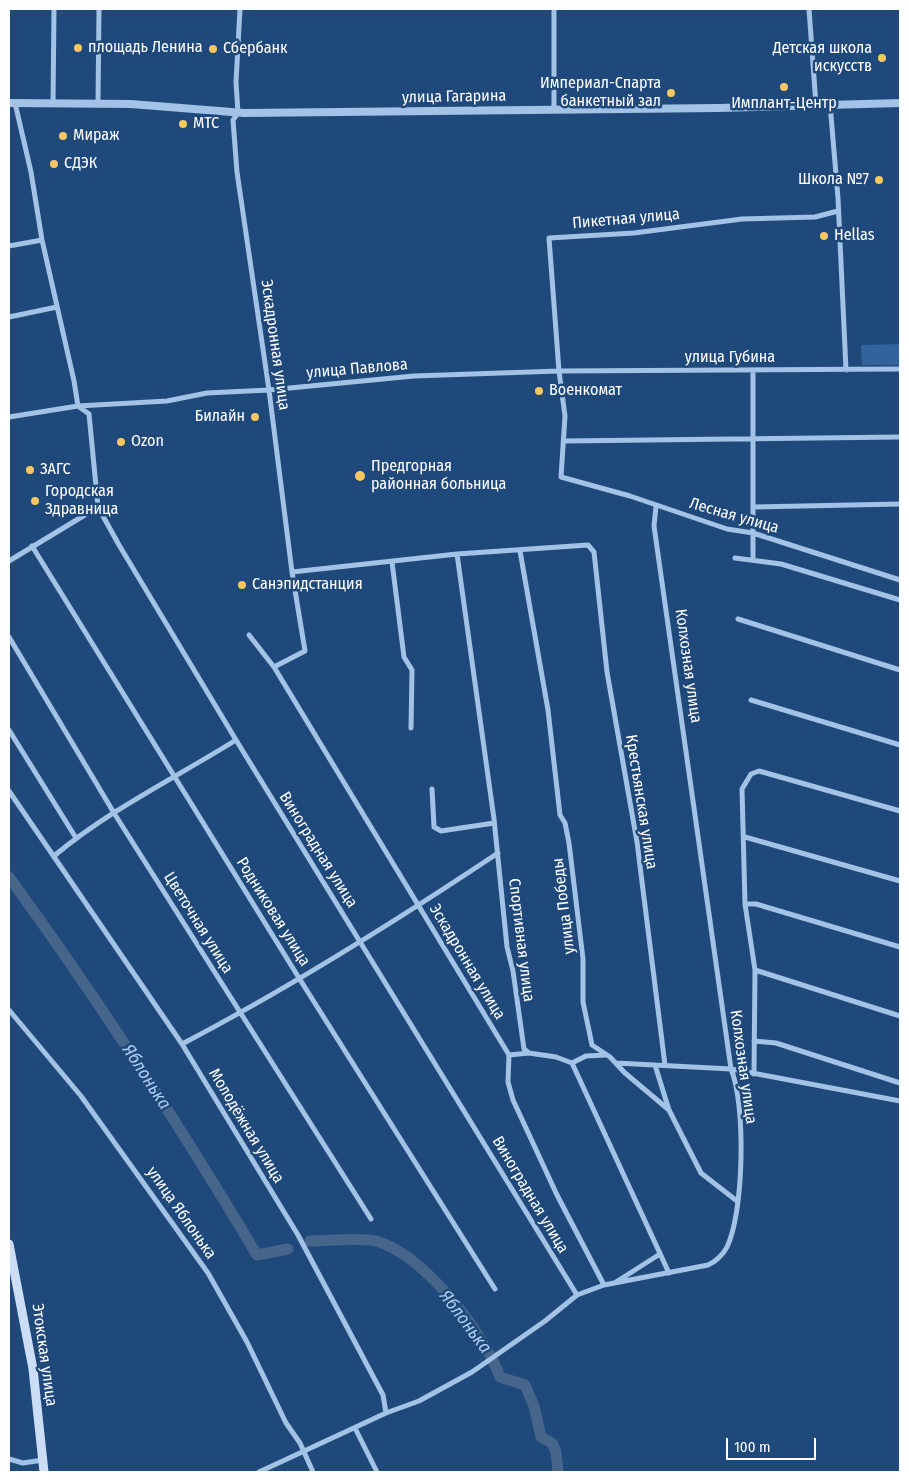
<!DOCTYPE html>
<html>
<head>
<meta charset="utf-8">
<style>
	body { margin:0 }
	#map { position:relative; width:909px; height:1481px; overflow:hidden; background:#20497b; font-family:"Fira Sans Condensed",sans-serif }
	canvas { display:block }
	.frame { position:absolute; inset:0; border:10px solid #fff; pointer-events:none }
	.scale { position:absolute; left:726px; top:1438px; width:90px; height:22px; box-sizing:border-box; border:2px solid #fff; border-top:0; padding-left:6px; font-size:15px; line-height:18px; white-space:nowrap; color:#fff; -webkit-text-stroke:4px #20497b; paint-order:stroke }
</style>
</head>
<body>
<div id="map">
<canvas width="909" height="1481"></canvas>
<div class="frame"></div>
<div class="scale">100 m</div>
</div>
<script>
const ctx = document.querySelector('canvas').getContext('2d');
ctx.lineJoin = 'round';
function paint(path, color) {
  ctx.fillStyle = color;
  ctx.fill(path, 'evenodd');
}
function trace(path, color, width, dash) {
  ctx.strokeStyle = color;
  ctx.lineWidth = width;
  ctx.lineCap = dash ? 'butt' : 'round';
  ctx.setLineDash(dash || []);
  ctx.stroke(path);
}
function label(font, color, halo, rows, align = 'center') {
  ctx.font = font + ' "Fira Sans Condensed",sans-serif';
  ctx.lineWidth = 5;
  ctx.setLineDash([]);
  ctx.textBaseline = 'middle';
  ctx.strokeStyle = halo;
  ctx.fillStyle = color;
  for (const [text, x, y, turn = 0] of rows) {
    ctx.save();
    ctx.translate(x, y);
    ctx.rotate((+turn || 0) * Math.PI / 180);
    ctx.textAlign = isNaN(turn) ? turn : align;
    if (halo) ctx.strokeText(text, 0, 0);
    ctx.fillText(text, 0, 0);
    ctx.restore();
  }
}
const green = new Path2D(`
	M 900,344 L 900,365 L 862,365 L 861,345 Z`);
const river = new Path2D(`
	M 9,877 C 98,999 180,1126 257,1255 L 288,1249
	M 310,1241 C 329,1241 359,1237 376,1241 C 424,1255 483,1331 500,1377 L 525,1385 L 534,1406 L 541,1437 L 552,1443 L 556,1452 L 558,1472`);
const minor = new Path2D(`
	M 240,9 L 236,82 L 238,113 L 233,120 L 237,172 L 269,390 L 292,572 L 305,651 L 274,667 L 509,1055 L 508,1082 L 513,1100 L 557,1195 L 604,1285
	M 554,9 L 554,109
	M 809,9 L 816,105
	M 15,103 L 31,172 L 42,240 L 74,381 L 78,406 L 89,414 L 98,507 L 119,545 L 236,740 L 577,1295
	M 53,104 L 54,9
	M 98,104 L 99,9
	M 830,104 L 838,198 L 846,370
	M 838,211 L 815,217 L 742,219 L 634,233 L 549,238 L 559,371 L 565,416 L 561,477 L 630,496 L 727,529 L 753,533 L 900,580
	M 9,246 L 42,240
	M 9,317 L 57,307
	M 753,370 L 753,559
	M 9,417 L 78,406 L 167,401 L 207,393 L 269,390 L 414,376 L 559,371 L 900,369
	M 565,441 L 900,437
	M 753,507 L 900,504
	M 32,546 L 299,978 L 495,1289
	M 520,551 L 548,710 L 560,815 L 565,823 L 569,843 L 583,959 L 583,1002 L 592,1045 L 610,1057 L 625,1073 L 669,1110 L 701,1173 L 737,1201
	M 457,554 L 494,819 L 507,947 L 513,971 L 524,1049 L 529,1053 L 556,1057 L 572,1063 L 669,1273
	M 735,558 L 781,564 L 900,600
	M 9,561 L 98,507
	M 392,562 L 404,657 L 412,670 L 411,728
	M 292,572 L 457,554 L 588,545 L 594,552 L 607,672 L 637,842 L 665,1065
	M 738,619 L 900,670
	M 249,635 L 274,667
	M 9,637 L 114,813 L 371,1219
	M 751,700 L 900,745
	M 9,730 L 76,838
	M 432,789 L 434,827 L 441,831 L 494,823
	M 9,791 L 182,1044 L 298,1235 L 383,1395 L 386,1413 L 259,1472
	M 745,837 L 900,881
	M 54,856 C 109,810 175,778 236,740
	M 745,904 L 756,904 L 900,947
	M 755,970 L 900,1016
	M 9,1010 L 81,1096 L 208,1273 L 247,1342 L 286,1423 L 300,1443 L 313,1472
	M 754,1041 L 776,1043 L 900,1083
	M 182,1044 C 291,987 396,921 498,853
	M 509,1055 L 529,1053
	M 572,1063 L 586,1056 L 606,1055
	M 616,1063 L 731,1069 L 900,1101
	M 655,1065 L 669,1110
	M 754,1074 L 755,970 L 745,904 L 742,789 L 751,774 L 759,771 L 900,811
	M 616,1282 L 660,1254
	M 386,1413 L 419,1401 L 472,1372 L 545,1321 L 577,1295 L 604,1285 L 708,1265 C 715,1262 723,1255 727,1247 C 744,1212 746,1104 731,1069 L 654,526 L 656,506
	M 355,1428 L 377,1472
	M 9,1459 L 23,1463 L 43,1460`);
const tertiary = new Path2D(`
	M 9,103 L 131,104 L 244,113 L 719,108 L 900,103`);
const secondary = new Path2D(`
	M 9,1244 L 33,1369 L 44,1472`);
const markers = [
	[78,48,5,"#f4c762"],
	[213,49,5,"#f4c762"],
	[882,58,5,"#f4c762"],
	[784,87,5,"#f4c762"],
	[671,93,5,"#f4c762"],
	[183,124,5,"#f4c762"],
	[63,136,5,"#f4c762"],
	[54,164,5,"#f4c762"],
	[879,180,5,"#f4c762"],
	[824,236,5,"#f4c762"],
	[539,391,5,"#f4c762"],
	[255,417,5,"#f4c762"],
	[121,442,5,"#f4c762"],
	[30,470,5,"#f4c762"],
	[360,476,6,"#f4c762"],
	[35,501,5,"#f4c762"],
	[242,585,5,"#f4c762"]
];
const poiNames = [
	["площадь Ленина",88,48],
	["Сбербанк",223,49],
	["Детская школа",872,49,"right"],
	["искусств",872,67,"right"],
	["Империал-Спарта",661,84,"right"],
	["банкетный зал",661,102,"right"],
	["Имплант-Центр",784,104,"center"],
	["МТС",193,124],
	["Мираж",73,136],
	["СДЭК",64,164],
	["Школа №7",869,180,"right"],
	["Hellas",834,236],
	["Военкомат",549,391],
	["Билайн",245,417,"right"],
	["Ozon",131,442],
	["Предгорная",371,467],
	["районная больница",371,485],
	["ЗАГС",40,470],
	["Городская",45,492],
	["Здравница",45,510],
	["Санэпидстанция",252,585]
];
const streetNames = [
	["улица Гагарина",454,97,-1],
	["Пикетная улица",626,219,-5],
	["Эскадронная улица",275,345,82],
	["улица Губина",730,358],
	["улица Павлова",357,369,-5],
	["Лесная улица",734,516,16],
	["Колхозная улица",688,666,82],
	["Крестьянская улица",641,802,81],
	["Виноградная улица",318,850,58],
	["улица Победы",564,906,-97],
	["Родниковая улица",273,912,58],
	["Цветочная улица",198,923,58],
	["Спортивная улица",521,940,83],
	["Эскадронная улица",467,962,59],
	["Колхозная улица",743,1067,82],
	["Молодёжная улица",246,1126,59],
	["Виноградная улица",530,1195,59],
	["улица Яблонька",181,1213,55],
	["Этокская улица",44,1355,82]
];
const waterNames = [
	["Яблонька",146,1077,57],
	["Яблонька",465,1322,53]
];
paint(green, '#32639a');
trace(river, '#46658a', 11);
trace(minor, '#a2c2e6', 5);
trace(tertiary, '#a2c2e6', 8);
trace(secondary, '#ccdef5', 9);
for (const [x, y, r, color] of markers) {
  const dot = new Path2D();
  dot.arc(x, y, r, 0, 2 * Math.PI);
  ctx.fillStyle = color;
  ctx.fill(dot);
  trace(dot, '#20497b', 2);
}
label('16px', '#fff', '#20497b', poiNames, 'left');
label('16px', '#fff', '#20497b', streetNames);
label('italic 18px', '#adccee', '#20497b', waterNames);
</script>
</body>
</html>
